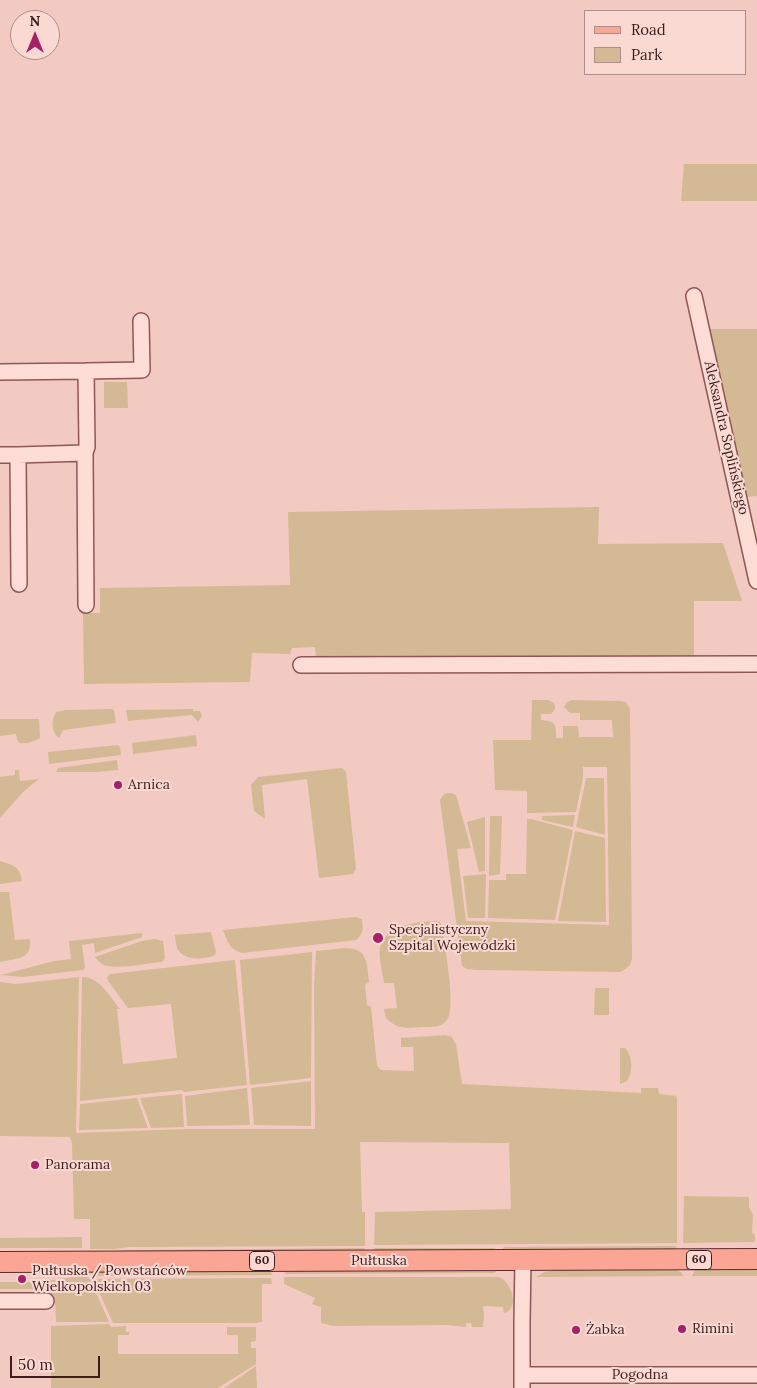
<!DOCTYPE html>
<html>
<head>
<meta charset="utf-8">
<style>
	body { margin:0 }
	#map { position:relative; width:757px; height:1388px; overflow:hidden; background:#f3cac2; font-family:Lora,serif }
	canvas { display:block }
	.legend { position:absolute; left:584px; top:10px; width:162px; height:65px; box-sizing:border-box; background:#fad9d2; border:1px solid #af8d8a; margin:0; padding:6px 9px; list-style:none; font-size:15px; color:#3e1c1e }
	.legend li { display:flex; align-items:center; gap:10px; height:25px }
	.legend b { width:25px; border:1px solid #af8d8a }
	.north { position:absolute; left:10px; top:10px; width:50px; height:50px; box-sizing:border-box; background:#fad9d2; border:1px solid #af8d8a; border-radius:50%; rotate:0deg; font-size:14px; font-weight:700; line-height:20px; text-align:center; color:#3e1c1e }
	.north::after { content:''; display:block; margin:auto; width:18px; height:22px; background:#a61f67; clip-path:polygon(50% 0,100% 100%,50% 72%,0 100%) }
	.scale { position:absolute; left:10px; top:1356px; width:90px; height:22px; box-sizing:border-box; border:2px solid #3e1c1e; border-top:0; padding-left:6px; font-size:15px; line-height:18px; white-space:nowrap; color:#3e1c1e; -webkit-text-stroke:4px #fad9d2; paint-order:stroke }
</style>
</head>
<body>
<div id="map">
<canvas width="757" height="1388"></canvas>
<ul class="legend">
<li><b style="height:6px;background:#fba595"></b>Road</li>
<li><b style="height:14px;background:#d3b994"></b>Park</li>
</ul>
<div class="north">N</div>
<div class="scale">50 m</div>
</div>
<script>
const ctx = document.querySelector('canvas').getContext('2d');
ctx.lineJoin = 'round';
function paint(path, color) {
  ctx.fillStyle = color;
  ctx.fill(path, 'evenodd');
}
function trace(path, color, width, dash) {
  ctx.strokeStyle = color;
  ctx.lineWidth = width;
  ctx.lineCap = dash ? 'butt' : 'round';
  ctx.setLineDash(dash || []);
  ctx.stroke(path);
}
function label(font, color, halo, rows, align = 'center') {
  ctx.font = font + ' Lora,serif';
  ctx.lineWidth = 4;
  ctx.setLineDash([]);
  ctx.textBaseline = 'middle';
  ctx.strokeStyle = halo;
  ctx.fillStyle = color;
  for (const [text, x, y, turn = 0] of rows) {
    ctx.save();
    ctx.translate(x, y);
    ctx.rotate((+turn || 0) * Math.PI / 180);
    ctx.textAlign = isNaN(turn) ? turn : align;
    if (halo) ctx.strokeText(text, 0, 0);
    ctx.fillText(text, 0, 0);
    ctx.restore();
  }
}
const green = new Path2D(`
	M 684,164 L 757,164 L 757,201 L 681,201 Z
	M 708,329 L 757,329 L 757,496 L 745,497 Z
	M 104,382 L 127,382 L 128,408 L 104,408 Z
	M 599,507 L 598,544 L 723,543 L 742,601 L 694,601 L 694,657 L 316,658 L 315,647 L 292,648 L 290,654 L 252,653 L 250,682 L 84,684 L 83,613 L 100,613 L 100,588 L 290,585 L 288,512 Z
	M 532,700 L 548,700 L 554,703 C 556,708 555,710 551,714 L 541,714 L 541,720 C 556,722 556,723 556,738 L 563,738 L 563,726 L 578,726 L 579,737 L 613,737 L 612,720 L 580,720 L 580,713 L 570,713 L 564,707 L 566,703 L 571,700 L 620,701 L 626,702 L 630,709 L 632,958 C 631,965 627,969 620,972 L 477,970 L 467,969 L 462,966 L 440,800 C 443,793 449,791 456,795 L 471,848 L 457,849 L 466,921 L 609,925 L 607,767 L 583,767 L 583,778 L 576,812 L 527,813 L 527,791 L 495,790 L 493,740 L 531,740 Z
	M 111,709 L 114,710 L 116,723 L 63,730 L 59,738 C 51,732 51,720 56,712 L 66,710 Z
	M 193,709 L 193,711 L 200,711 L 202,716 L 198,722 L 192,715 L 128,721 L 126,710 Z
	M 0,719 L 39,719 L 40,738 C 33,742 27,744 19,743 L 17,739 L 16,734 L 0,736 Z
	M 196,735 L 197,746 L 133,754 L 132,743 Z
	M 118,745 L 120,747 L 121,755 L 49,764 L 48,752 Z
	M 117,760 L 118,770 L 95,772 L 56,772 L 58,768 Z
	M 342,768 L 346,772 L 356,869 L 353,874 L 319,878 L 307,779 L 262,785 L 265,819 L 254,811 L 251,785 L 258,777 Z
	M 15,770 L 19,770 L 20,781 L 39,779 L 24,791 L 0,818 L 0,777 L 15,775 Z
	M 586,778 L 604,778 L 605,835 L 576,827 Z
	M 575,815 L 573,827 L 542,820 L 542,816 Z
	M 490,816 L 502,816 L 500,874 L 489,876 Z
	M 485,817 L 485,871 L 479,872 L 467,822 Z
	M 527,819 L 531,819 L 573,830 L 555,920 L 488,918 L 489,880 L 506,880 L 506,874 L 526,874 Z
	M 575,831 L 605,838 L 606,922 L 558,921 Z
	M 0,861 C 13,865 20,866 22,881 L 0,884 Z
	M 486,874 L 485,918 L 468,918 L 463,876 Z
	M 0,892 L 9,892 L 15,940 L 30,939 C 32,960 17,958 0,962 Z
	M 356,917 L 362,919 C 363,929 364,933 356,940 L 242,953 C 230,950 227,941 223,930 Z
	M 437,921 L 440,922 L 442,927 C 444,944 457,1008 447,1020 C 440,1028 432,1027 422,1027 C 406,1028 398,1030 386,1018 L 384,1009 L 397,1008 L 394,983 L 384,983 C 383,974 378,957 380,948 C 385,924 418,922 437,921 Z
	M 211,932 L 216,952 L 215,955 C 204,960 183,961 177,948 C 176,944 175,939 175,935 Z
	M 142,933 L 142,937 L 95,953 L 94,943 L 82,945 L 85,968 L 83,970 L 23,977 L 1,975 L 54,961 L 71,959 L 69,941 Z
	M 154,939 L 163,941 L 165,958 L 162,962 C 148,963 116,970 104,965 C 100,963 98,961 95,957 L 142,941 Z
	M 345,948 C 368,948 367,963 369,982 L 365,985 L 367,1005 L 371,1007 L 377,1066 L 381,1070 L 414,1071 L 413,1047 L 401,1047 L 401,1038 L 446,1035 L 452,1037 L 456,1044 L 462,1084 L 641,1093 L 641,1088 L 658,1088 L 659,1094 L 676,1096 L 677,1098 L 677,1243 L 374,1245 L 375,1212 L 511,1209 L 509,1143 L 360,1142 L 362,1212 L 365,1212 L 365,1246 L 130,1247 L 115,1249 L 90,1249 L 90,1219 L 74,1219 L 72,1144 L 70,1137 L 0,1136 L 0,982 L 15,984 L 79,977 L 76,1133 L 185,1129 L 315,1129 L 314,985 L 316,951 Z
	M 312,952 L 311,1078 L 250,1085 L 240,960 Z
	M 235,960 L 247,1085 L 184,1092 L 181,1090 L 80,1101 L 82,977 C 99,976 111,998 120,1009 L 117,1009 L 123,1064 L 177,1058 L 171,1004 L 128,1008 L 108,981 L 107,978 L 110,974 Z
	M 595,988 L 609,988 L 609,1015 L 594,1015 Z
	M 620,1048 L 625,1048 C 633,1056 633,1072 627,1081 L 620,1084 Z
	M 311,1081 L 311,1126 L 254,1125 L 251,1088 Z
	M 247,1088 L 250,1125 L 187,1126 L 185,1096 Z
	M 182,1094 L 184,1127 L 151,1128 L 140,1098 Z
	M 137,1098 L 148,1128 L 79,1130 L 80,1104 Z
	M 684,1196 L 749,1197 L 749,1207 L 753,1215 L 752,1233 L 755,1234 L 755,1242 L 683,1243 Z
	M 82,1237 L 82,1248 L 0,1248 L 0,1238 Z
	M 677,1246 L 674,1250 L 503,1252 L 503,1248 L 504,1247 Z
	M 365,1248 L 363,1253 L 113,1252 L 130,1250 Z
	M 374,1248 L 494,1248 L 496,1249 L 496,1253 L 374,1251 Z
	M 675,1269 L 682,1273 L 683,1276 L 536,1277 L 544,1272 L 555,1270 Z
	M 700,1269 L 757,1269 L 757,1276 L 692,1276 L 695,1270 Z
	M 287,1270 L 496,1270 L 496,1272 L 494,1273 L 284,1274 Z
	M 90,1271 L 269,1271 L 273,1275 L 92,1276 Z
	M 86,1275 L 90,1279 L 109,1322 L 56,1322 L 55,1298 L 50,1297 L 50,1289 L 0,1289 L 0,1282 L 40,1282 Z
	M 284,1277 L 499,1277 C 509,1280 517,1300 511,1308 C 509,1311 507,1312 504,1313 L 503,1307 L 483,1306 L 484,1316 L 483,1327 L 472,1327 L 471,1323 L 466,1323 L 466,1327 L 447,1325 L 333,1326 L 321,1323 L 321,1307 L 312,1304 L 315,1298 L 284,1284 Z
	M 271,1278 L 272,1284 L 262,1284 L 262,1322 L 256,1323 L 113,1323 L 93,1279 Z
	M 109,1324 L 111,1327 L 126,1326 L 126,1332 L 129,1332 L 129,1335 L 118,1335 L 118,1354 L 238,1354 L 238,1335 L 227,1335 L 227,1327 L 256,1327 L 256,1341 L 251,1342 L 251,1348 L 256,1348 L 256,1364 L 218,1388 L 51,1388 L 51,1326 Z
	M 256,1366 L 257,1388 L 224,1388 Z`);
const minor = new Path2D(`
	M 694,296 L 757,581
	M 86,371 L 142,370 L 141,321
	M 0,372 L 86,371 L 87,447 L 85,453 L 86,605
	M 0,455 L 18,455
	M 19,584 L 18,455 L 85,453
	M 301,665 L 757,664
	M 0,1301 L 46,1301
	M 522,1375 L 757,1375
	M 522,1388 L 522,1322 L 523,1260`);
const major = new Path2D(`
	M 0,1262 L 757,1259`);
const markers = [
	[118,785,5,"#a61f67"],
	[378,938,6,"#a61f67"],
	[35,1165,5,"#a61f67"],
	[22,1279,5,"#a61f67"],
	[682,1329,5,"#a61f67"],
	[576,1330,5,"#a61f67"]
];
const shields = [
	[699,1260,25],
	[262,1261,25]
];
const shieldNames = [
	["60",699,1260],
	["60",262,1261]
];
const streetNames = [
	["Aleksandra Soplińskiego",726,438,77],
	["Pułtuska",379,1261],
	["Pogodna",640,1375]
];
const poiNames = [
	["Arnica",128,785],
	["Specjalistyczny",389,930],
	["Szpital Wojewódzki",389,946],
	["Panorama",45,1165],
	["Pułtuska / Powstańców",32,1271],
	["Wielkopolskich 03",32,1287],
	["Rimini",692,1329],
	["Żabka",586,1330]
];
paint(green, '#d3b994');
trace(minor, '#905656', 18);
trace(major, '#5d2b2e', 22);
trace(minor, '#fdddd6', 15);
trace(major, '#fba595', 20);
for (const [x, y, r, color] of markers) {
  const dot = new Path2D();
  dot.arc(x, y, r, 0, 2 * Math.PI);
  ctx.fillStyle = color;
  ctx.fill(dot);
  trace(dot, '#fad9d2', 2);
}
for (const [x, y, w] of shields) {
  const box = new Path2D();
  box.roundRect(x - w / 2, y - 9.5, w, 19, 4);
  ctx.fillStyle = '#fad9d2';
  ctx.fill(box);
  trace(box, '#3e1c1e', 1);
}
label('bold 12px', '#3e1c1e', null, shieldNames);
label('14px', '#3e1c1e', '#fad9d2', streetNames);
label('14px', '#3e1c1e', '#fad9d2', poiNames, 'left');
</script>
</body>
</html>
